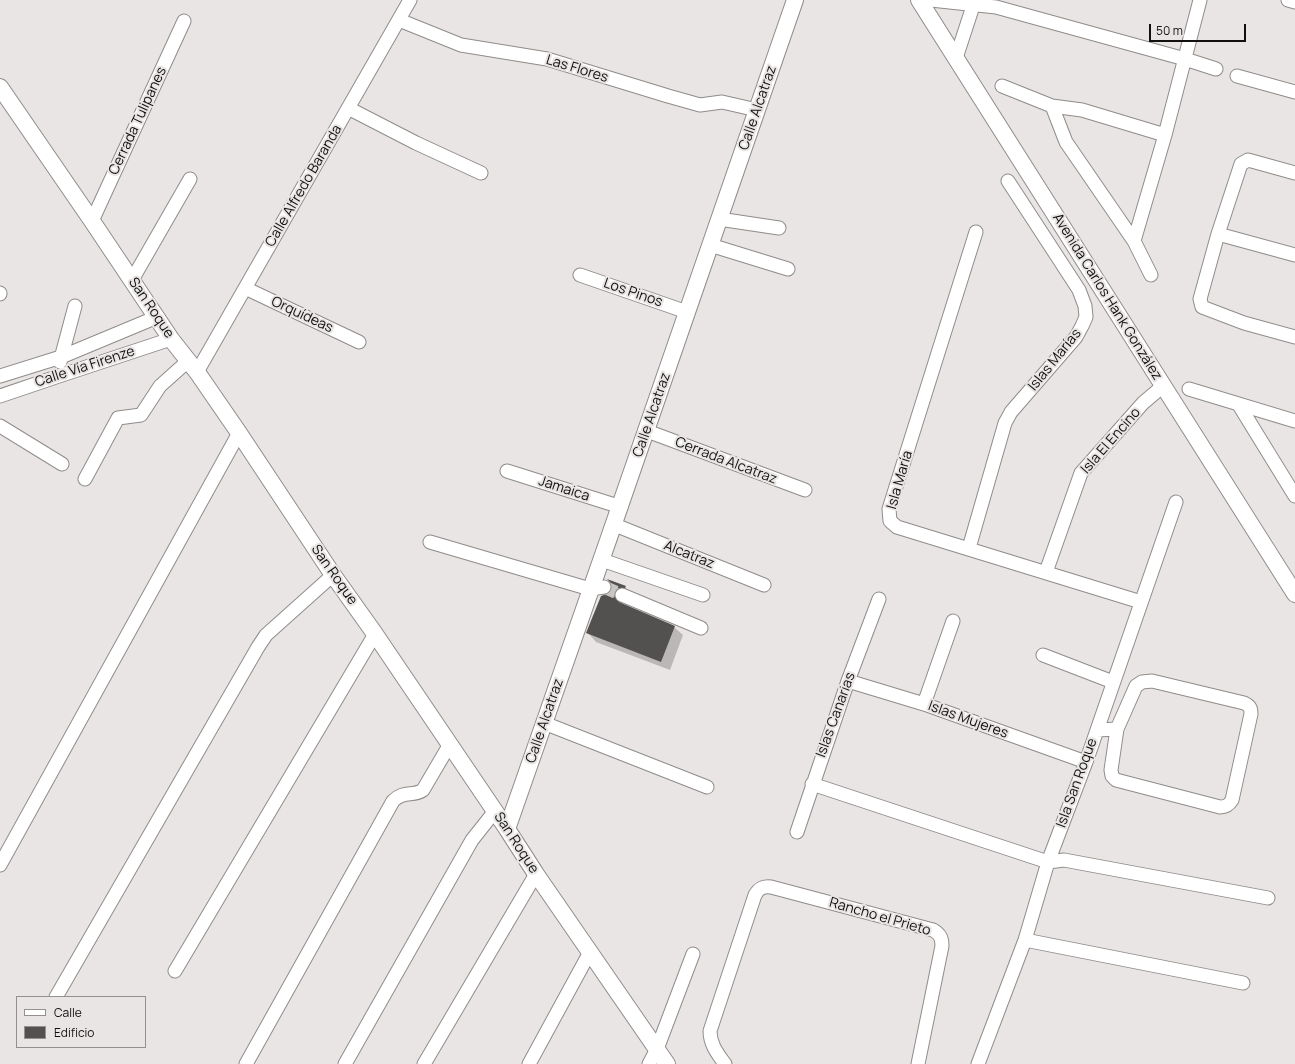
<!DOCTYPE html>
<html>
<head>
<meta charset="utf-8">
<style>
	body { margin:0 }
	#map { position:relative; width:1295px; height:1064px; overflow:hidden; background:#e9e5e4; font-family:Manrope,sans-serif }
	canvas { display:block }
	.legend { position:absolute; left:16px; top:996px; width:130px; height:52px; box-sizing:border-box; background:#e9e5e4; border:1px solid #93908f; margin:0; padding:5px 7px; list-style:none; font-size:12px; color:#11100f }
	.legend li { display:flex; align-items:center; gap:8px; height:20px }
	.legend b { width:20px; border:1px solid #93908f }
	.scale { position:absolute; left:1149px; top:24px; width:97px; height:18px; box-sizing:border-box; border:2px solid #11100f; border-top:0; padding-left:5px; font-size:12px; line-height:14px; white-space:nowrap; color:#11100f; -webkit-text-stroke:3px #e9e5e4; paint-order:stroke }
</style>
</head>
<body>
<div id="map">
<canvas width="1295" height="1064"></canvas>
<ul class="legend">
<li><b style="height:5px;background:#fff"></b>Calle</li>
<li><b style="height:11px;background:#53514f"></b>Edificio</li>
</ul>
<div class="scale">50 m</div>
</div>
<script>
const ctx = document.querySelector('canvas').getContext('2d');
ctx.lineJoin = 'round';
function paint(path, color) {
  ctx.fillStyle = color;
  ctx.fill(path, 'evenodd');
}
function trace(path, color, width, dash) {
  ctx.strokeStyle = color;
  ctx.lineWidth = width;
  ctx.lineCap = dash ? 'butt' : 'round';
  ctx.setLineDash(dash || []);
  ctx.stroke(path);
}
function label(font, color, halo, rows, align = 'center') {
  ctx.font = font + ' Manrope,sans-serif';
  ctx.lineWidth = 4;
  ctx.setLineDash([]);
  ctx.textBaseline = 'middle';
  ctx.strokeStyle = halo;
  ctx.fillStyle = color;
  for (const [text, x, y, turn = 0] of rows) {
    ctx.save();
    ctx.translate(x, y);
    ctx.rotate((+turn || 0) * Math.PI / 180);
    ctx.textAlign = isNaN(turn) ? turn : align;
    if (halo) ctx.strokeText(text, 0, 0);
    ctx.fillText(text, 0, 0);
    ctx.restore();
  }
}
const shadow = new Path2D(`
	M 611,582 L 625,587 L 633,595 L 623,600 L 622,605 L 674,627 L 683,635 L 670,670 L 596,642 L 588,633 L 613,590 Z`);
const building = new Path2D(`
	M 607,579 L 626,586 L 625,588 L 617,588 L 615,592 L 614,596 L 619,602 L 675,626 L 661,662 L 586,633 L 601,596 L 609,593 L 612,590 L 610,582 Z`);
const minorTunnel = new Path2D(`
	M 604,587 L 622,595`);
const minor = new Path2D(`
	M 931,0 L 996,7 L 1185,59 L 1216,69
	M 1288,0 L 1295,2
	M 399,20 L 461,45 L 547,59 L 668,96 L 700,105 L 722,102 L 757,110
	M 956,58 L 975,0
	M 1237,76 L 1295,92
	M 1002,86 L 1052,106 L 1082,110 L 1165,135
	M 1052,106 L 1066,142 L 1134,241 L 1151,275
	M 348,108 L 416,143 L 481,173
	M 1295,173 L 1248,160 L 1241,164 L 1218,234 L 1200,299 L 1202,307 L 1244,323 L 1295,337
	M 719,219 L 779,228
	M 92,221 L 184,21
	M 976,232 L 889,509 L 890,521 L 897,527 L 1141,602
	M 1218,234 L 1295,255
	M 1134,241 L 1165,135 L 1200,0
	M 710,245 L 788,269
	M 580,275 L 687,312
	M 132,280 L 190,179
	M 245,288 L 359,342
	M 0,294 L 0,293
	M 60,362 L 75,306
	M 197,372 L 410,0
	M 0,376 L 61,357 L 157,317
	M 1189,389 L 1295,421
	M 0,396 L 59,376 L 171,339
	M 1239,405 L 1295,496
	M 0,426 L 62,464
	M 647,431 L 805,490
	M 507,471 L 621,507
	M 85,479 L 118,418 L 141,415 L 160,386 L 188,361
	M 615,525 L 764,585
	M 430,542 L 590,589 L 604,587
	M 969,548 L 1005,423 L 1011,412 L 1076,337 L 1082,326 L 1086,317 L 1085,306 L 1079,290 L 1008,181
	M 602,560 L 703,595
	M 1046,572 L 1081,473 L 1143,403 L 1163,386
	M 622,595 L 701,628
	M 1043,655 L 1113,682
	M 848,681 L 924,704 L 1086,762
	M 924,704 L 953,621
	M 544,723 L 707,787
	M 1097,730 L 1117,729 L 1136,686 L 1142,682 L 1152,681 L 1244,703 C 1250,706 1251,708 1251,714 L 1232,800 C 1229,805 1226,807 1220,807 L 1116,780 L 1112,776 L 1111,770 L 1117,729
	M 812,784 L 1048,862 L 1064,860 L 1268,898
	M 797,832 L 848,681 L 879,599
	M 0,865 L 239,433
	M 1025,940 L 1243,983
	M 175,971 L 375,634
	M 56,997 L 258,647 L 266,635 L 333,575
	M 246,1064 L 393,801 C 404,790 413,797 423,790 L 450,744
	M 345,1064 L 472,840 L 495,811
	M 424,1064 L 536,874
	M 529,1064 L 590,952
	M 649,1064 L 657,1049 L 693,954
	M 725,1064 C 717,1053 710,1044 710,1031 L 755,895 C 759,888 763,886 771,887 L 933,930 C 940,934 942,938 942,946 L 918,1064
	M 978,1064 L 1025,940 L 1048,862 L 1086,762 L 1176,502`);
const major = new Path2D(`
	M 919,0 L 1295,594
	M 0,87 L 92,221 L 171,339 L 197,372 L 239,433 L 333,575 L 375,634 L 507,829 L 536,874 L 667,1064
	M 507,829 C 604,553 700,277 795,0`);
const streetNames = [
	["Las Flores",577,69,17],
	["Calle Alcatraz",758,108,-71],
	["Cerrada Tulipanes",138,121,-65],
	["Calle Alfredo Baranda",304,186,-60],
	["Los Pinos",633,293,19],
	["Avenida Carlos Hank González",1107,297,58],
	["San Roque",151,308,56],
	["Orquídeas",302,315,25],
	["Islas Marías",1055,360,-51],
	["Calle Vía Firenze",85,367,-18],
	["Calle Alcatraz",652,415,-71],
	["Isla El Encino",1111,441,-49],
	["Cerrada Alcatraz",726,461,21],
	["Isla María",900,480,-74],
	["Jamaica",564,489,18],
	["Alcatraz",689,555,22],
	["San Roque",334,575,55],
	["Islas Canarias",836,715,-70],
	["Islas Mujeres",968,720,20],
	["Calle Alcatraz",545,721,-71],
	["Isla San Roque",1077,783,-70],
	["San Roque",516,843,57],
	["Rancho el Prieto",880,917,16]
];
paint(shadow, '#0003');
paint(building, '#53514f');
trace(minorTunnel, '#c9c5c4', 13, [13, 6]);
trace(minor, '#8f8c8a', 15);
trace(major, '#8f8c8a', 18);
trace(minor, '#fff', 13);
trace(major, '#fff', 16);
label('14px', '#11100f', '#e9e5e4', streetNames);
</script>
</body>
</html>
